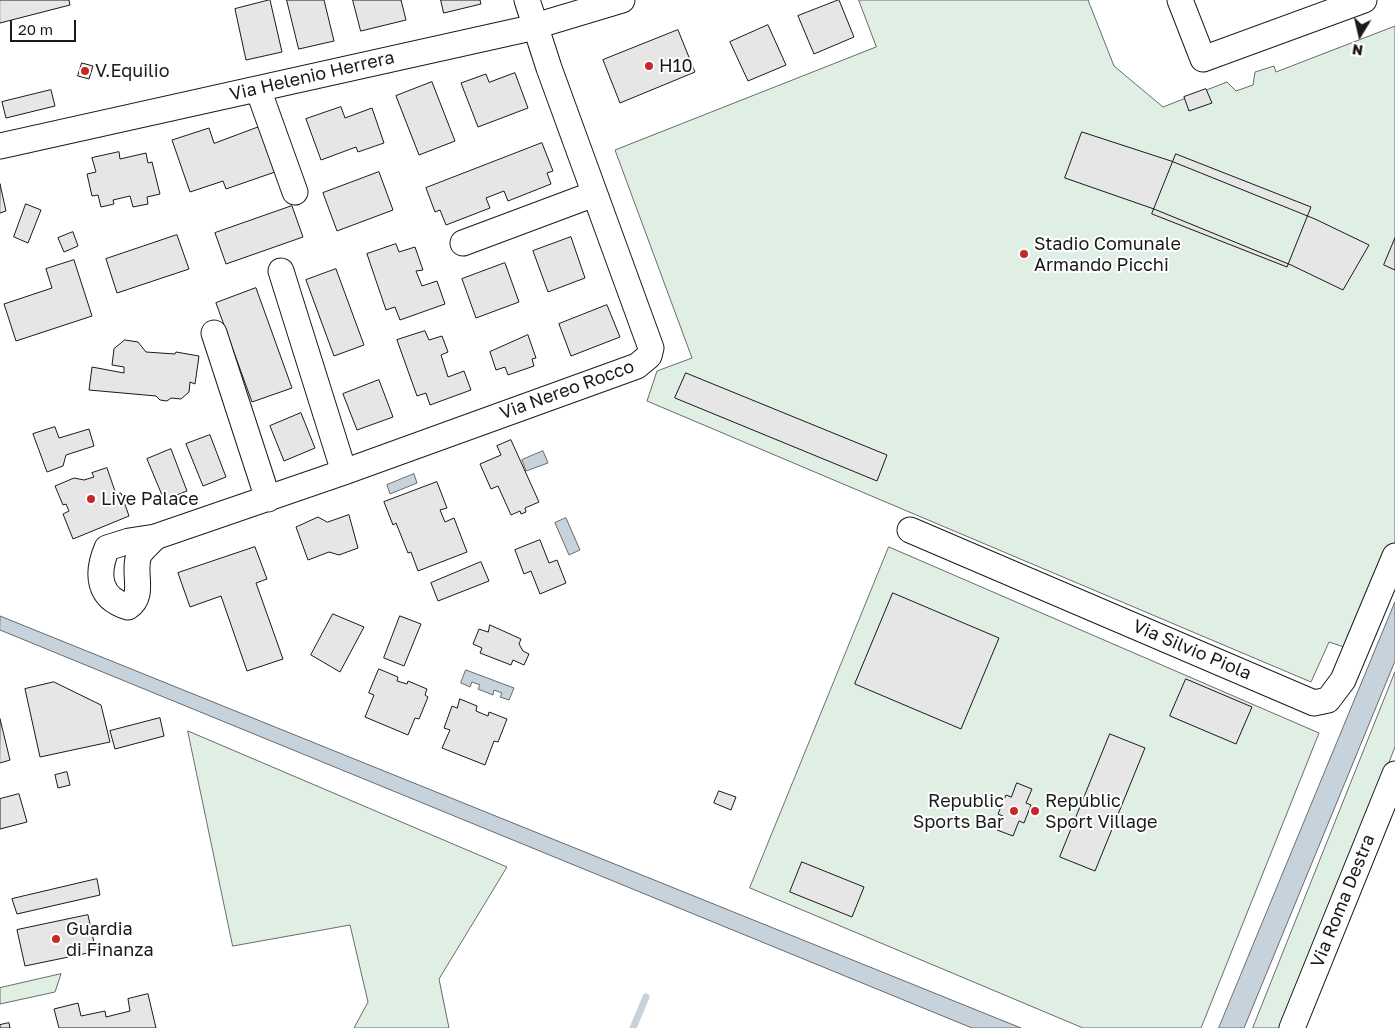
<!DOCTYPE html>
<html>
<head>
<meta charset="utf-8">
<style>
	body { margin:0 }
	#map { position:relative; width:1395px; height:1028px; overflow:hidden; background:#fff; font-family:"Golos Text",sans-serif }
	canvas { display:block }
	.north { position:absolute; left:1335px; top:10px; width:50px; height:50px; -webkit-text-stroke:4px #fff; paint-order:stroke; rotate:189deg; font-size:14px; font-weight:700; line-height:20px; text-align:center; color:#1a1a1a }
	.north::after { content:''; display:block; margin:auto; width:18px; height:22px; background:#1a1a1a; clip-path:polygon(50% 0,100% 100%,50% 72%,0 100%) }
	.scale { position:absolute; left:10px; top:20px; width:66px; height:22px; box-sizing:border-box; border:2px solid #1a1a1a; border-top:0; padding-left:6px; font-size:15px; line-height:18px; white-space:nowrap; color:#1a1a1a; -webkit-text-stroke:4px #fff; paint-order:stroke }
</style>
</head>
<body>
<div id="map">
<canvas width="1395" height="1028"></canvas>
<div class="north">N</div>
<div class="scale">20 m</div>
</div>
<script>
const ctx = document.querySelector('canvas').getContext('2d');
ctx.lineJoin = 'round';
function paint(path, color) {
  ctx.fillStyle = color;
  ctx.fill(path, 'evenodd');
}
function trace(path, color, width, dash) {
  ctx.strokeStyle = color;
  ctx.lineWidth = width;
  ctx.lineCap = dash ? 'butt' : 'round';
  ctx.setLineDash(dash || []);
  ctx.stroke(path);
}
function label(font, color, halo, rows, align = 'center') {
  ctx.font = font + ' "Golos Text",sans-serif';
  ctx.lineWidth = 4;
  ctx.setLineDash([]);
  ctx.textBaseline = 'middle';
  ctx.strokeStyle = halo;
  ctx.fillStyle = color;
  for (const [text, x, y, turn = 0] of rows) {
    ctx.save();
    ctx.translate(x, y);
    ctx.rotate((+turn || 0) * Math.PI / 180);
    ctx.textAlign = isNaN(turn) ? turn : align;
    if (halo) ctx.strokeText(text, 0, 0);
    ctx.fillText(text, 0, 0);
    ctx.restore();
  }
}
const green = new Path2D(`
	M 859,0 L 1088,0 L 1114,66 L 1163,107 L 1227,82 L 1236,91 L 1253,85 L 1255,72 L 1274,66 L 1276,72 L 1395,26 L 1395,542 L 1350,649 L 1329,642 L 1311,682 L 647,401 L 657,371 L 692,358 L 615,150 L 876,47 Z
	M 889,547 L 1319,733 L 1201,1028 L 1083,1028 L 750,888 Z
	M 1395,672 L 1395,747 L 1283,1028 L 1253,1028 Z
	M 188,731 L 507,867 L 439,979 L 449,1028 L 354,1028 L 368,1002 L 350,925 L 233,946 Z
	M 61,974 L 55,992 L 0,1004 L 0,988 Z`);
const water = new Path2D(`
	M 543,451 L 548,463 L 526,471 L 522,460 Z
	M 414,474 L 417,483 L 390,494 L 387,485 Z
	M 566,518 L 580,550 L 569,555 L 555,523 Z
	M 1395,602 L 1395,661 L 1244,1028 L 1219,1028 Z
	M 0,617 L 0,616 L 1021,1028 L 972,1028 L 0,630 Z
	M 466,670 L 514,688 L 509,700 L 500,697 L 502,693 L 494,690 L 493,695 L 478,689 L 480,685 L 472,682 L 470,687 L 461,683 Z`);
const stream = new Path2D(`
	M 633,1028 L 646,997`);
const building = new Path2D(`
	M 0,0 L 69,0 L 70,5 L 0,23 Z
	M 270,0 L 282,52 L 246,60 L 235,9 Z
	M 287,0 L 324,0 L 334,41 L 299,49 Z
	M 353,0 L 401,0 L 406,20 L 361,31 Z
	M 441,0 L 480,0 L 481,4 L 444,13 Z
	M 839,0 L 854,37 L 814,54 L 798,16 Z
	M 768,25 L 786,65 L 748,81 L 730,42 Z
	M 678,30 L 695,72 L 620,103 L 603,60 Z
	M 82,63 L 93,66 L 89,79 L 78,76 Z
	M 515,73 L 528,108 L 478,127 L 461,83 L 486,74 L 489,82 Z
	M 432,82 L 455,141 L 419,155 L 396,96 Z
	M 1206,89 L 1212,103 L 1189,111 L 1184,97 Z
	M 51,90 L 55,106 L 6,118 L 2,102 Z
	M 341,107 L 345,118 L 372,108 L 384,143 L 358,152 L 356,147 L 321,160 L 306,119 Z
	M 259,127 L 275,172 L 226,189 L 223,181 L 190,192 L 172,140 L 209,128 L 214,143 Z
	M 1082,132 L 1171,161 L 1315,219 L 1369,245 L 1343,290 L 1291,265 L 1154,209 L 1065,178 Z
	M 542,143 L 553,171 L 547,173 L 551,184 L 508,201 L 504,191 L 486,198 L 490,208 L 446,225 L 440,210 L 435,212 L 426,188 Z
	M 119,152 L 120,159 L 146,153 L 148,163 L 152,162 L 160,194 L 147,197 L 148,204 L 133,207 L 130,196 L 113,200 L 114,204 L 101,207 L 98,195 L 92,196 L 87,174 L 96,172 L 92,158 Z
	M 1176,154 L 1311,207 L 1287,267 L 1152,214 Z
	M 379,172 L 393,210 L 337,231 L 323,193 Z
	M 0,184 L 6,211 L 0,213 Z
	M 26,204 L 41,210 L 28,243 L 14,237 Z
	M 292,206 L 303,237 L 226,264 L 215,233 Z
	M 73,232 L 78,246 L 64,252 L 58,238 Z
	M 177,235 L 189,269 L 117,293 L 106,259 Z
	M 571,237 L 585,278 L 548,292 L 533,251 Z
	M 1395,238 L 1395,270 L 1384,265 Z
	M 396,244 L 399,252 L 415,247 L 423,270 L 416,271 L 422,286 L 437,281 L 445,304 L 400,320 L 395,307 L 386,310 L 367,254 Z
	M 74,260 L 92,316 L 16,341 L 4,304 L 52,288 L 46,269 Z
	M 505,263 L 519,302 L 476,318 L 462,279 Z
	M 336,269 L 364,345 L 334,356 L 306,280 Z
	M 256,288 L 292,388 L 252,402 L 216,303 Z
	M 607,305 L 620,337 L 571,356 L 559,324 Z
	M 425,331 L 429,340 L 442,336 L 448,352 L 441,355 L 448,377 L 464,371 L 471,390 L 430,405 L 426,393 L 417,396 L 397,340 Z
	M 528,335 L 536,358 L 532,359 L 534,366 L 508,375 L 505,367 L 496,370 L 490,352 Z
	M 125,340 L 138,342 L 146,352 L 175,354 L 176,352 L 199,356 L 195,384 L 190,382 L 189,392 L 181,399 L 171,398 L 167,401 L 160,400 L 156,396 L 89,390 L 92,367 L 124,373 L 124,367 L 112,365 L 114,349 Z
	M 686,373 L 887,455 L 877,481 L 675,398 Z
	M 379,380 L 393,417 L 357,430 L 343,394 Z
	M 301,413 L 315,448 L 284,461 L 270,426 Z
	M 55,427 L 59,438 L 89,429 L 94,446 L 66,455 L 63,466 L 47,472 L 33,434 Z
	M 210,435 L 226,477 L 203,486 L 186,444 Z
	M 511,440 L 539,502 L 525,508 L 526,512 L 521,514 L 520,511 L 511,515 L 498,486 L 491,489 L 480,464 L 501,455 L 497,446 Z
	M 171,449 L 187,491 L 164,500 L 147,459 Z
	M 107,468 L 116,494 L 121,493 L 129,516 L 73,539 L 63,514 L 69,511 L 66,504 L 63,505 L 55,486 L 74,478 L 84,480 L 94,477 L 92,473 Z
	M 437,482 L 447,508 L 440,510 L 445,522 L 454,518 L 467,552 L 418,571 L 411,552 L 408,553 L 396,523 L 393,525 L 384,502 Z
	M 349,515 L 358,548 L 339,555 L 329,552 L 308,560 L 296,527 L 318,517 L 327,522 Z
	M 540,540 L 549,563 L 557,560 L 566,583 L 540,594 L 531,571 L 524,574 L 515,550 Z
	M 255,547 L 267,579 L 256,583 L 283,659 L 247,671 L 221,596 L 190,607 L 178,573 Z
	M 481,562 L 489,581 L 438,601 L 431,583 Z
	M 893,593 L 999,638 L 961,729 L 855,684 Z
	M 333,614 L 364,627 L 340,672 L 311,655 Z
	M 400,616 L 421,624 L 404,666 L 384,658 Z
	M 490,625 L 521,639 L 519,644 L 523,651 L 529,654 L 524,665 L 513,660 L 511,665 L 480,653 L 482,648 L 473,644 L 479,629 L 488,632 Z
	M 379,669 L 398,677 L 397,681 L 407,684 L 408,681 L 427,689 L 425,695 L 428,697 L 419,719 L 415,718 L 408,735 L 365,717 L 374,695 L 369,693 Z
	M 1186,679 L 1252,707 L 1236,744 L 1170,716 Z
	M 54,682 L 101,705 L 110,742 L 40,757 L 25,689 Z
	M 460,699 L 477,706 L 476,711 L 488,716 L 489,712 L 507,719 L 498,742 L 494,741 L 485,765 L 442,748 L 450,730 L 444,728 L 452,706 L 457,708 Z
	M 160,718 L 164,736 L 115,749 L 110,731 Z
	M 0,719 L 10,760 L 0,763 Z
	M 1110,734 L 1145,748 L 1095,871 L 1060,857 Z
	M 67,772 L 70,785 L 58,788 L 55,775 Z
	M 1017,783 L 1032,789 L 1026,803 L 1031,805 L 1024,823 L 1019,821 L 1013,836 L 997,830 L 1003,816 L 998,814 L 1006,795 L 1011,797 Z
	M 719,791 L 736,797 L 731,810 L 714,803 Z
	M 19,794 L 27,822 L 0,829 L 0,799 Z
	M 802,862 L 864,887 L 852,917 L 790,892 Z
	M 97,879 L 100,895 L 17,914 L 12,899 Z
	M 88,915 L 95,947 L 87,949 L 88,953 L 25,966 L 17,930 Z
	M 148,994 L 156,1028 L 59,1028 L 54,1009 L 78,1003 L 81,1016 L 105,1011 L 106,1017 L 130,1011 L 128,999 Z
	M 9,1023 L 10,1028 L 0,1028 L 0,1025 Z`);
const minor = new Path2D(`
	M 1180,0 L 1203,59 L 1364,0
	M 258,89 L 295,192
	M 0,146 L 522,30 L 622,0
	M 463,243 L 594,194
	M 281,271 L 344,472
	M 214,333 L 268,499
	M 910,530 L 1314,703 L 1328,700 L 1343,680 L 1395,556
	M 155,537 C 150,543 142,549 139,555 C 132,573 146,595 128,607 C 98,598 96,574 107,548 L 129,541 L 155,537 L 344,472 L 637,366 L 649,356 L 651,348 L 549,68 L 527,0
	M 1292,1028 L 1395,774`);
const markers = [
	[649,66,5,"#c62828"],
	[85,71,5,"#c62828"],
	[1024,254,5,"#c62828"],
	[91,499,5,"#c62828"],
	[1014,811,5,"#c62828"],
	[1035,811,5,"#c62828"],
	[56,939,5,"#c62828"]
];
const poiNames = [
	["H10",659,66],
	["V.Equilio",95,71],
	["Stadio Comunale",1034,244],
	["Armando Picchi",1034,265],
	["Live Palace",101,499],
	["Republic",1004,801,"right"],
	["Sports Bar",1004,822,"right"],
	["Republic",1045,801],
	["Sport Village",1045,822],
	["Guardia",66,929],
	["di Finanza",66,950]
];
const streetNames = [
	["Via Helenio Herrera",312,76,-13],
	["Via Nereo Rocco",567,390,-20],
	["Via Silvio Piola",1192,650,23],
	["Via Roma Destra",1343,901,-68]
];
paint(green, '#e0efe3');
trace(green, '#6a6a6a', 1);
paint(water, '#c6d2dc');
trace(water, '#6a6a6a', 1);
trace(stream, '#c6d2dc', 7);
paint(building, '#e6e6e6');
trace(building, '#1a1a1a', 1);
trace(minor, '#1a1a1a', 27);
trace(minor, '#fff', 25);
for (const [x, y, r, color] of markers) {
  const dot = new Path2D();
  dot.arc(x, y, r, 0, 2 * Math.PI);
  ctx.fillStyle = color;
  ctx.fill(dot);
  trace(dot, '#fff', 2);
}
label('18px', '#1a1a1a', '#fff', poiNames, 'left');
label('18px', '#1a1a1a', '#fff', streetNames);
</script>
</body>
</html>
